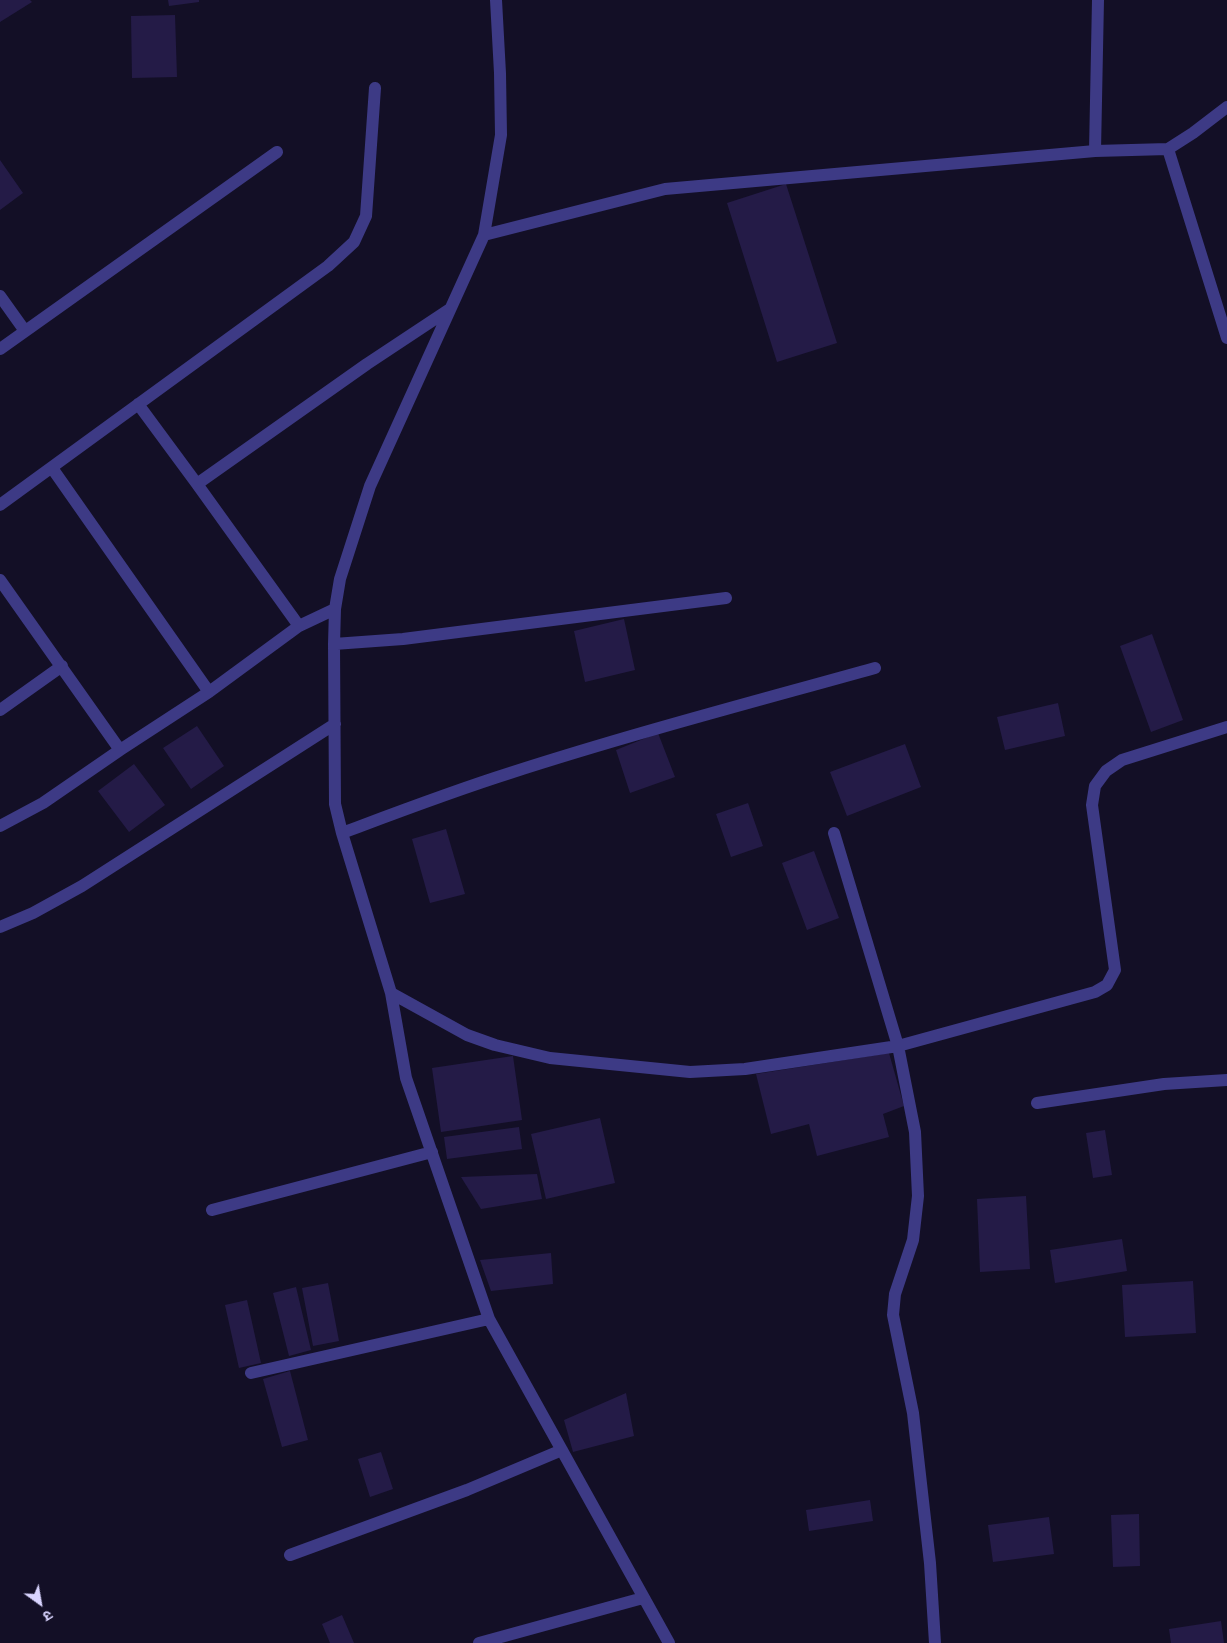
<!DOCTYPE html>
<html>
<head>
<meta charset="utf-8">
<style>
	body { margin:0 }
	#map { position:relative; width:1227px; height:1643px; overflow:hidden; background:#130f26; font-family:"Golos Text","Noto Sans Devanagari",sans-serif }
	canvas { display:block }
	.north { position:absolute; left:15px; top:1578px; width:50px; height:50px; -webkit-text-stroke:4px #130f26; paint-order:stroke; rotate:148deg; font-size:14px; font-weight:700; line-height:20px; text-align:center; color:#d9d4ff }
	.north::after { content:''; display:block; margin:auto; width:18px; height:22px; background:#d9d4ff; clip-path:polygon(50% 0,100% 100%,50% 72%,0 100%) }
</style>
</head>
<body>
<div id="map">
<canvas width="1227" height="1643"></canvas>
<div class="north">उ</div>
</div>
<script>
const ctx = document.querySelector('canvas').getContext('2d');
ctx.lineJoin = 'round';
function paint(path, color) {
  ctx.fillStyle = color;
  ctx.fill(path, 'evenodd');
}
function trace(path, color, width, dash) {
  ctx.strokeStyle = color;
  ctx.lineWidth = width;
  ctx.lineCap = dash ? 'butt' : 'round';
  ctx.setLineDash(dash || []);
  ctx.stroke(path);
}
const building = new Path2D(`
	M 0,0 L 30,0 L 32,2 L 0,22 Z
	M 168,0 L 199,0 L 199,2 L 169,6 Z
	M 175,15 L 177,77 L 132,78 L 131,16 Z
	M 0,160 L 23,193 L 0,210 Z
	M 786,184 L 837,343 L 777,362 L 727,203 Z
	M 624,619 L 635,670 L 585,682 L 574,631 Z
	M 1152,634 L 1183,720 L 1151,732 L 1120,646 Z
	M 1058,703 L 1065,736 L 1005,750 L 997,717 Z
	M 197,726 L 224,766 L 191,789 L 163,748 Z
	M 658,733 L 675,777 L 630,793 L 616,750 Z
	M 905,744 L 921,787 L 847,816 L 830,772 Z
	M 134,764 L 165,805 L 129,832 L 98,791 Z
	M 748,803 L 763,846 L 731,857 L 716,814 Z
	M 446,829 L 465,894 L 430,903 L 412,839 Z
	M 814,851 L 839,918 L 807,930 L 782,863 Z
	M 889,1053 L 904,1106 L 883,1114 L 889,1137 L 817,1156 L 809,1124 L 771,1134 L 756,1074 Z
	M 513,1056 L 522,1120 L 441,1132 L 432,1068 Z
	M 600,1118 L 615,1183 L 546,1199 L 531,1134 Z
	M 519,1127 L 522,1149 L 447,1159 L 444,1137 Z
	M 1105,1130 L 1112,1175 L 1093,1178 L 1086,1133 Z
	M 537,1174 L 542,1199 L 481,1209 L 461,1177 Z
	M 1026,1196 L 1030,1269 L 980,1272 L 977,1199 Z
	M 1122,1239 L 1127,1271 L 1055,1283 L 1050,1250 Z
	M 551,1253 L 553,1284 L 491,1291 L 480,1260 Z
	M 1193,1281 L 1196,1333 L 1125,1337 L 1122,1285 Z
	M 328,1283 L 339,1341 L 313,1346 L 302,1288 Z
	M 296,1287 L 311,1350 L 289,1356 L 273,1293 Z
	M 247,1300 L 261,1363 L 239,1368 L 225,1305 Z
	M 290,1371 L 308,1440 L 282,1447 L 263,1379 Z
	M 626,1393 L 634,1436 L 573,1452 L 564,1420 Z
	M 381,1452 L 393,1489 L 370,1497 L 358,1459 Z
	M 870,1500 L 873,1521 L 809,1531 L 806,1510 Z
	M 1139,1514 L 1140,1566 L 1113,1567 L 1111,1515 Z
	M 1049,1517 L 1054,1554 L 993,1562 L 988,1525 Z
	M 342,1615 L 354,1643 L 330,1643 L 322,1624 Z
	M 1221,1621 L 1224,1643 L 1171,1643 L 1169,1629 Z`);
const street = new Path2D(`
	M 496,0 L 500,73 L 501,135 L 484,235 L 370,486 L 340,579 L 335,609 L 334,644 L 335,804 L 342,833 L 391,993 L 406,1078 L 489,1319 L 669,1643
	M 1168,149 L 1227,338
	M 1095,151 L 1098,0
	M 484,235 L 665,189 L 1095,151 L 1168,149 L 1193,133 L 1227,107
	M 0,296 L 25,331
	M 0,349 L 277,152
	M 138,404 L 197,484 L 299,626
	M 52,468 L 209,692
	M 197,484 L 367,364 L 450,309
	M 0,505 L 328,266 L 354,242 L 366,216 L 375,88
	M 0,580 L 120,750
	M 334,644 L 403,639 L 726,598
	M 0,710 L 62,666
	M 0,826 L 43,803 L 120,750 L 209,692 L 299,626 L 335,609
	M 342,833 C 398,812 453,791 510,773 C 631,734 753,702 875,668
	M 834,833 L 898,1046 L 915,1132 L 918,1196 L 913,1240 L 895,1294 L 893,1315 L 913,1413 L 930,1563 L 935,1643
	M 0,927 L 33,913 L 82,886 L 335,724
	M 391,993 L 467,1035 L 495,1045 L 550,1058 L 690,1072 L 745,1069 L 898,1046 L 1095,992 L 1107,985 L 1115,970 L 1092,805 L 1095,786 L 1106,771 L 1122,760 L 1227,727
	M 1037,1103 L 1164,1084 L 1227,1080
	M 212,1210 L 432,1152
	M 251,1373 L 489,1319
	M 290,1555 L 467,1490 L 562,1450
	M 479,1643 L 643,1598`);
paint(building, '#241b47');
trace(street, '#3d3a85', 12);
</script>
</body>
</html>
